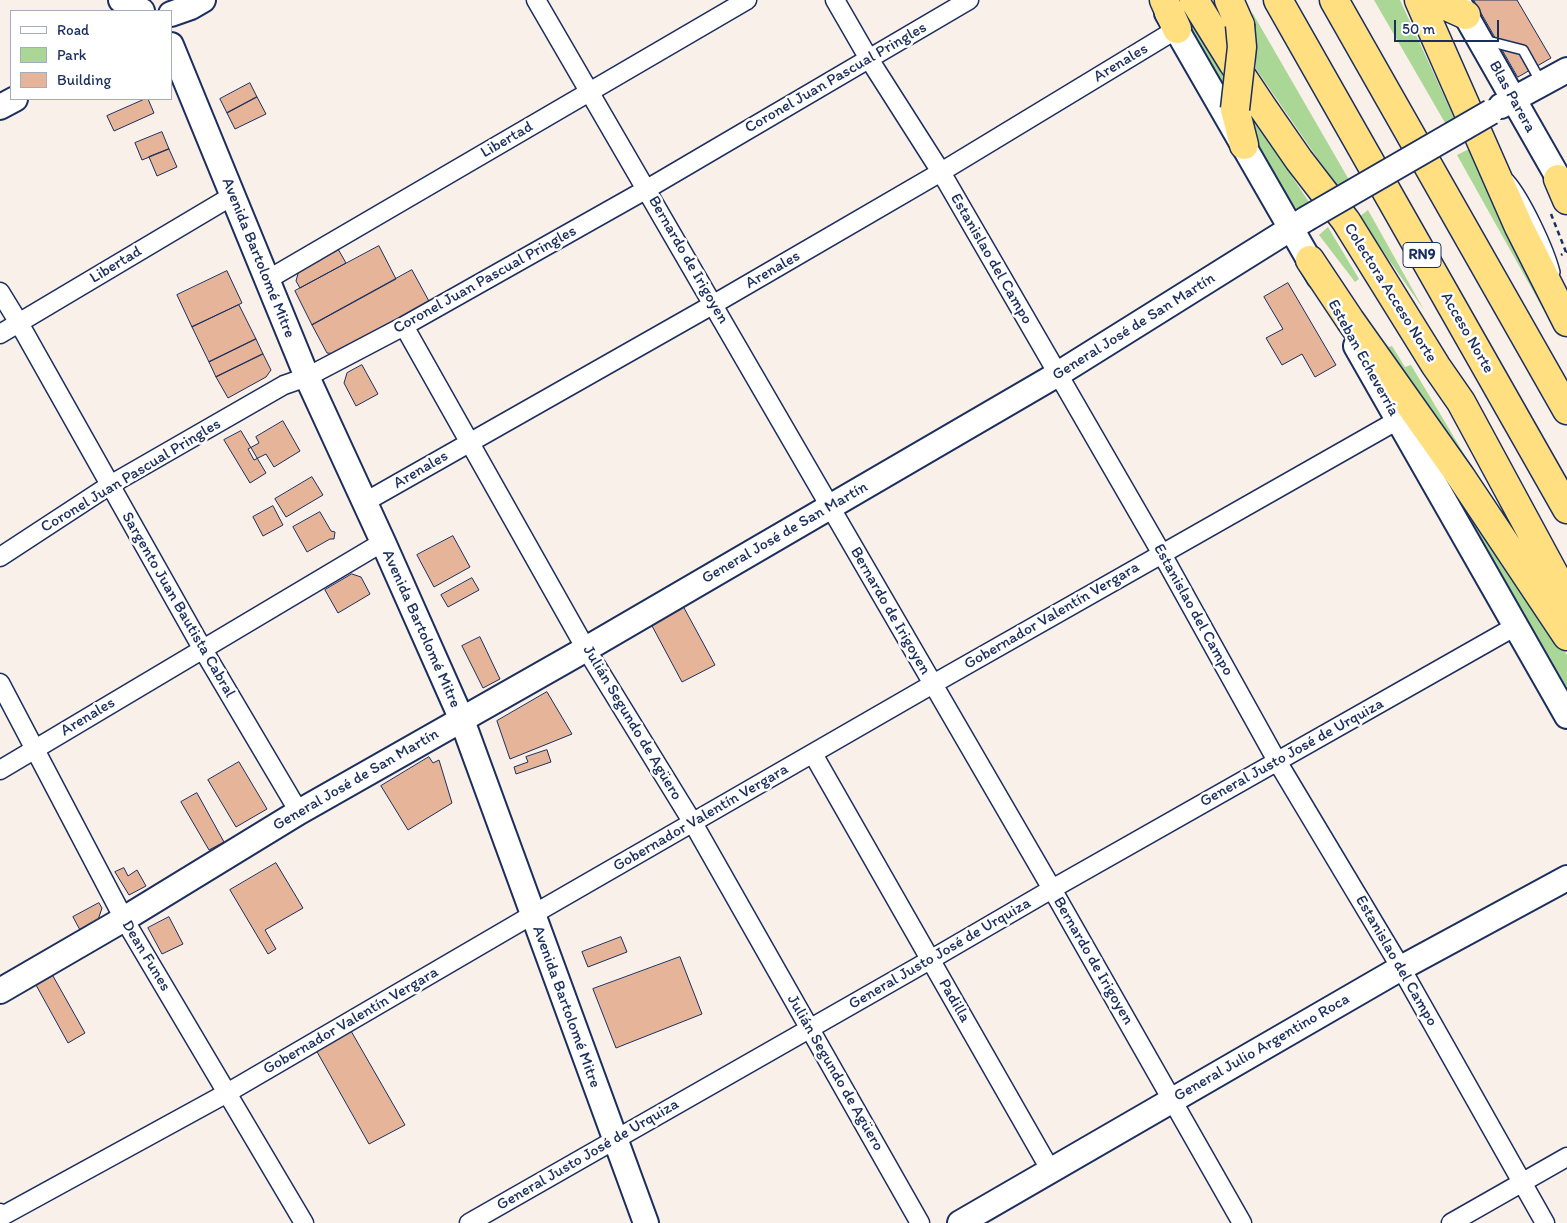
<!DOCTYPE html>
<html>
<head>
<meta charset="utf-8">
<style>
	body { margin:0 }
	#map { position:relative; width:1567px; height:1223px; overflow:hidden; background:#faf0ea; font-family:Itim,sans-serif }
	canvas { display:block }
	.legend { position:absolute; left:10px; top:10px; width:162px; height:90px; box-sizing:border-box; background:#fff; border:1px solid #a4acbf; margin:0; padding:6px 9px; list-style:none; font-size:15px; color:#1b2f5e }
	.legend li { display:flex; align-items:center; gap:10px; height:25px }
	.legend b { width:25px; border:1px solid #a4acbf }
	.scale { position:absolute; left:1394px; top:20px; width:105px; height:22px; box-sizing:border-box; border:2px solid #1b2f5e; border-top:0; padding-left:6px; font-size:15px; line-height:18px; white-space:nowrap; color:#1b2f5e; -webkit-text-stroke:4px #fff; paint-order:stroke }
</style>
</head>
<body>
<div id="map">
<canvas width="1567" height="1223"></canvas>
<ul class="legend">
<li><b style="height:6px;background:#fff"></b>Road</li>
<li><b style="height:14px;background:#abd796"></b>Park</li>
<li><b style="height:14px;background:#e6b498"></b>Building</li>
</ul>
<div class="scale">50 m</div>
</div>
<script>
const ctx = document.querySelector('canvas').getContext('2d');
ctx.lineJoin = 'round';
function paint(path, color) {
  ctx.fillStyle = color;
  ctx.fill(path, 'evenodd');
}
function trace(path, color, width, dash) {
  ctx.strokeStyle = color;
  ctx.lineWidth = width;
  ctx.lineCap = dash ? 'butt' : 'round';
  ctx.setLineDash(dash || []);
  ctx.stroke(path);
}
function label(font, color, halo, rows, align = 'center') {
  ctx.font = font + ' Itim,sans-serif';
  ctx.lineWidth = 5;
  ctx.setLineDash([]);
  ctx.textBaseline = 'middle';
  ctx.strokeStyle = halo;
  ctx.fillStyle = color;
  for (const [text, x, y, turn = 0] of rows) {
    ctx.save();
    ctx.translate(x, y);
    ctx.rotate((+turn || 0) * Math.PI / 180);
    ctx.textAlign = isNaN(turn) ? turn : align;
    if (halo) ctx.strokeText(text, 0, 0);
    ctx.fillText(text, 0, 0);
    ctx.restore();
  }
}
const green = new Path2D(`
	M 1178,0 L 1213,60 L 1229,84 L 1226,103 L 1188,33 Z
	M 1374,0 L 1400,0 L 1456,122 L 1448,128 Z
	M 1252,12 L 1352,185 L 1340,191 L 1256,69 L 1256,34 Z
	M 1250,114 L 1313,208 L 1299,211 L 1293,205 L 1250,131 Z
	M 1473,147 L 1539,295 L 1560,339 L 1457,155 Z
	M 1368,210 L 1424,310 L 1359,217 Z
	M 1328,227 L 1359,279 L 1355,282 L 1319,235 Z
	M 1377,340 L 1382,340 L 1389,347 L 1392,346 L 1405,367 L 1411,365 L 1529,563 Z
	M 1404,419 L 1430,443 L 1567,655 L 1567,704 Z`);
const building = new Path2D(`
	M 1474,0 L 1517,0 L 1551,58 L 1518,77 Z
	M 250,83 L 257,97 L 227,113 L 220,99 Z
	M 257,97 L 266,114 L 235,129 L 227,113 Z
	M 145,99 L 148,99 L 154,113 L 114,131 L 107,116 Z
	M 162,132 L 169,149 L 142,160 L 135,143 Z
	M 169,149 L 177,167 L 157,176 L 149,157 Z
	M 379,246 L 396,279 L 312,325 L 295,291 Z
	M 338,249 L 346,263 L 300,288 L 296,281 L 299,270 Z
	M 412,270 L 430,303 L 337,354 L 327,353 L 312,325 Z
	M 227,271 L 242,303 L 192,327 L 177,295 Z
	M 1288,283 L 1336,365 L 1315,377 L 1302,354 L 1282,365 L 1266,338 L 1283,329 L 1264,297 Z
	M 239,305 L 256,339 L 209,362 L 192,327 Z
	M 256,339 L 263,354 L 216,377 L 209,362 Z
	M 263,354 L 271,370 L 266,377 L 228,398 L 216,377 Z
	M 362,365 L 378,394 L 356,406 L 344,383 L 347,373 Z
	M 283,421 L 300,451 L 274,467 L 266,454 L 254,460 L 248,449 L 259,443 L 256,437 Z
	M 241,431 L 266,473 L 250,483 L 224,440 Z
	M 312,477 L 323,495 L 286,517 L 275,499 Z
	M 273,506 L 283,525 L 263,536 L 253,517 Z
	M 320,512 L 331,531 L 335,532 L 334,539 L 330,539 L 307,552 L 293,527 Z
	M 453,536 L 470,567 L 434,587 L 417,555 Z
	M 352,574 L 361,577 L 370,594 L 338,613 L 325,590 Z
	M 472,578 L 479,590 L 448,607 L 441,595 Z
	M 683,606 L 715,665 L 682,682 L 651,624 Z
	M 480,637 L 500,679 L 483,688 L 462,646 Z
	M 547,692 L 572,734 L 510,759 L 497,721 Z
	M 547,750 L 551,762 L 516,774 L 514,767 L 528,762 L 526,757 Z
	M 429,757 L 433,763 L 439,760 L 452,803 L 408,830 L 381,786 Z
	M 239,762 L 267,809 L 236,827 L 208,780 Z
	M 197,793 L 224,842 L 209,850 L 181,802 Z
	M 276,863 L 303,908 L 265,930 L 276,949 L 268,954 L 230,890 Z
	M 124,868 L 128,876 L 137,870 L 146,886 L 129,895 L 115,872 Z
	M 99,903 L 102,908 L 98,920 L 80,930 L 73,917 Z
	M 169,917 L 183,944 L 162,954 L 148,928 Z
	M 621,937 L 627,952 L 588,967 L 582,952 Z
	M 680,957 L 702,1014 L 616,1048 L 593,989 Z
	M 53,976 L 85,1033 L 68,1043 L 36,985 Z
	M 351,1031 L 405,1125 L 369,1144 L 316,1050 Z`);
const path = new Path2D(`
	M 1551,214 L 1566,252 L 1561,255`);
const lane = new Path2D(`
	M 1484,40 L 1523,50 L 1542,84
	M 1509,179 C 1525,197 1549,248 1555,272`);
const street = new Path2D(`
	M 536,0 L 1052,889 L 1242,1223
	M 835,0 L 869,59 L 941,172 L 1058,374 L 1162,554 L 1277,761 L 1401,968 L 1545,1223
	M 267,280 L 747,0
	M 0,292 L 19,323 L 202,648 L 299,812
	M 404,326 L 586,649 L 693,823 L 920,1223
	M 0,334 L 232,196
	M 365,502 L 714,304 L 941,172 L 1177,29
	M 0,557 L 110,485 L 284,385 L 307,377 L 404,326 L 647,189 L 969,0
	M 0,683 L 124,919 L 304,1223
	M 813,754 L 1051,1171
	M 0,770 L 383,542
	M 0,1213 L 4,1215 L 227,1093 L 532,915 L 933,684 L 1398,420
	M 469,1223 L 930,960 L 1052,889 L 1516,626
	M 1451,1223 L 1567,1157`);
const secondary = new Path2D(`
	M 121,0 L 142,11
	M 1457,0 L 1567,193
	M 1167,13 L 1319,277
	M 171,14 L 191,7 L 203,0
	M 171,45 L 307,377 L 383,542 L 462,720 L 646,1223
	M 1501,106 L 1567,70
	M 0,107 L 15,99
	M 1356,346 L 1567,716
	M 0,991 L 124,919 L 299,812 L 586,649 L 1058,374 L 1306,219
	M 960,1223 L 1401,968 L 1567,878`);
const highway = new Path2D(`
	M 1164,0 L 1177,29
	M 1194,0 L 1233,63 L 1263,108 L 1299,160 L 1346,221 L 1436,366 L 1461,402 L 1567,598
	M 1229,0 L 1240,25
	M 1278,0 L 1567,509
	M 1334,0 L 1567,410
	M 1419,0 L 1519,227 L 1567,322
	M 1433,0 L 1466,15
	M 1235,109 L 1244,145
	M 1558,179 L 1567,200
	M 1310,260 L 1350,320 L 1461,477 L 1567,636`);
const secondaryBridge = new Path2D(`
	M 1306,219 L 1491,112`);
const highwayBridge = new Path2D(`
	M 1235,109 L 1242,47 L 1240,25`);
const shields = [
	[1422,255,38]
];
const shieldNames = [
	["RN9",1422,255]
];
const streetNames = [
	["Arenales",1121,63,-31],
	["Coronel Juan Pascual Pringles",836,78,-30],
	["Blas Parera",1512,97,61],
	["Libertad",507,140,-30],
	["Avenida Bartolomé Mitre",258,258,68],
	["Estanislao del Campo",991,259,60],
	["Bernardo de Irigoyen",688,260,60],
	["Libertad",116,265,-31],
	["Arenales",773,270,-30],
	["Coronel Juan Pascual Pringles",485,280,-29],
	["Colectora Acceso Norte",1390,293,58],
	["General José de San Martín",1134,327,-32],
	["Acceso Norte",1467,333,60],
	["Esteban Echeverría",1363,358,61],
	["Arenales",421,470,-30],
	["Coronel Juan Pascual Pringles",131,476,-31],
	["General José de San Martín",785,533,-30],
	["Sargento Juan Bautista Cabral",178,605,60],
	["Estanislao del Campo",1193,610,61],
	["Bernardo de Irigoyen",890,611,60],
	["Gobernador Valentín Vergara",1052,616,-30],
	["Avenida Bartolomé Mitre",421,629,66],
	["Arenales",88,717,-31],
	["Julián Segundo de Agüero",632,723,59],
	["General Justo José de Urquiza",1292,753,-29],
	["General José de San Martín",356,780,-30],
	["Gobernador Valentín Vergara",701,818,-30],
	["General Justo José de Urquiza",940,954,-30],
	["Dean Funes",146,956,59],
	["Bernardo de Irigoyen",1093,961,60],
	["Estanislao del Campo",1396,961,60],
	["Padilla",954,1001,60],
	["Avenida Bartolomé Mitre",566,1007,70],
	["Gobernador Valentín Vergara",351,1021,-30],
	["General Julio Argentino Roca",1262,1048,-30],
	["Julián Segundo de Agüero",835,1073,60],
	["General Justo José de Urquiza",588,1155,-30]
];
paint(green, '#abd796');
paint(building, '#e6b498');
trace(building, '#1b2f5e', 1);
trace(lane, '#1b2f5e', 12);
trace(street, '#1b2f5e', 21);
trace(secondary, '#1b2f5e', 28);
trace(highway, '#1b2f5e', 31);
trace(path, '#1b2f5e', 2.5, [5, 4]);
trace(lane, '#fff', 9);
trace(street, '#fff', 18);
trace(secondary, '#fff', 24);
trace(highway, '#ffdf80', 28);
trace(secondaryBridge, '#1b2f5e', 28, []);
trace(highwayBridge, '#1b2f5e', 31, []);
trace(secondaryBridge, '#fff', 24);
trace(highwayBridge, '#ffdf80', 28);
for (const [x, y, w] of shields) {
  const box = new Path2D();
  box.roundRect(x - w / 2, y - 12.5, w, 25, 4);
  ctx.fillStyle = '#fff';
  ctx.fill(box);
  trace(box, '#1b2f5e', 1);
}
label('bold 15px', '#1b2f5e', null, shieldNames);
label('16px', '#1b2f5e', '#fff', streetNames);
</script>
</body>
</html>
